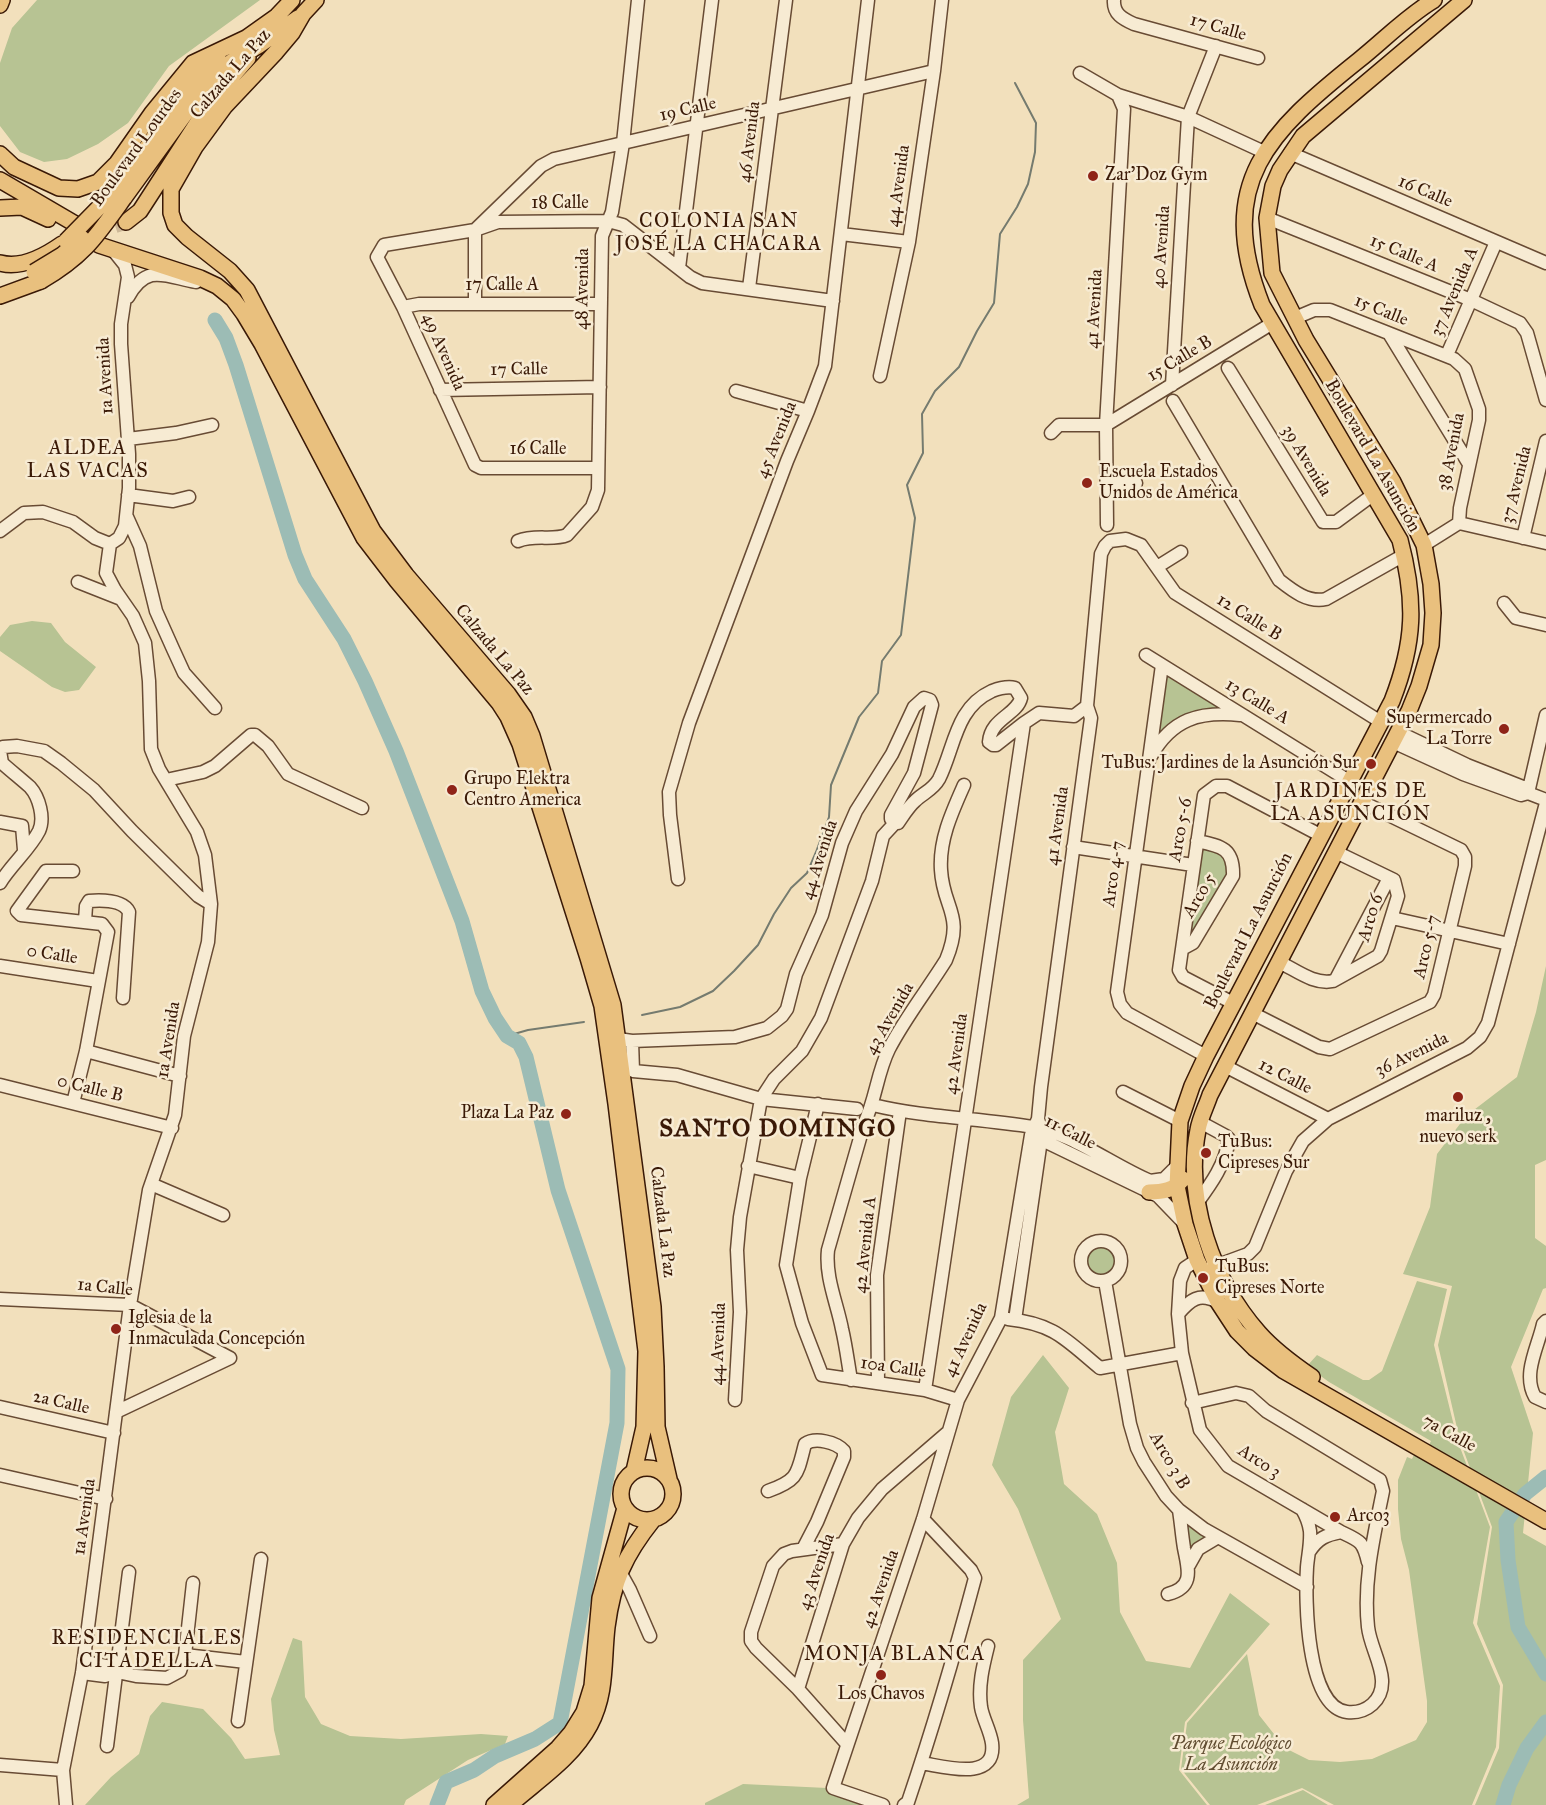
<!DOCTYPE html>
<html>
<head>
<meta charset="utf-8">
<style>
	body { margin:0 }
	canvas { display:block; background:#f2e0bc }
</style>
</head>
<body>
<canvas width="1546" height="1805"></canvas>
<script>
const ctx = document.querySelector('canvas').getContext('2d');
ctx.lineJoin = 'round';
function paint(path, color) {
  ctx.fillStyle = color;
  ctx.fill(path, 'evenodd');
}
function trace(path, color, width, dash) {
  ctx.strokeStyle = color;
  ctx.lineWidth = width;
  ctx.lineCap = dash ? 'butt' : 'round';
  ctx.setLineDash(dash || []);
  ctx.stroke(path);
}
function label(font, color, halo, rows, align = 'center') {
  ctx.font = font + ' "IM FELL Great Primer",serif';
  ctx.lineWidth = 5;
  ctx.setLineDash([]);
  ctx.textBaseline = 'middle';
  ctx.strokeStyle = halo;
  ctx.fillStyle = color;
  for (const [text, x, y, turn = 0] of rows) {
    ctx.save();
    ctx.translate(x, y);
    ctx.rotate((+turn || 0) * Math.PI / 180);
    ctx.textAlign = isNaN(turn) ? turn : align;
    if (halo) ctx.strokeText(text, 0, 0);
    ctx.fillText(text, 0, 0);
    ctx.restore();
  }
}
const green = new Path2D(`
	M 37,0 L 260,0 L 169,66 L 128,123 L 98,144 L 67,159 L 44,162 L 20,152 L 0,126 L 0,63 L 12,28 Z
	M 32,621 L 51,623 L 65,642 L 96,667 L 79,690 L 65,692 L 52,687 L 0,651 L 0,637 L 10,625 Z
	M 1164,670 L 1232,712 L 1218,710 L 1152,745 Z
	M 1199,844 L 1223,851 L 1231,875 L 1191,941 L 1185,943 Z
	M 1546,966 L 1546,1160 L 1535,1165 L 1535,1238 L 1546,1246 L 1546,1288 L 1543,1289 L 1511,1367 L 1533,1433 L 1523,1533 L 1546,1546 L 1546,1805 L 1475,1805 L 1499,1748 L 1503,1685 L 1477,1624 L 1492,1527 L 1460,1441 L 1438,1345 L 1452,1286 L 1403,1274 L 1430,1207 L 1437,1154 L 1466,1116 L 1517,1077 L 1536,1012 Z
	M1086 1261a16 16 0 1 1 32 0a16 16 0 1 1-32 0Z
	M 1417,1281 L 1447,1289 L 1434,1345 L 1458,1442 L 1490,1527 L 1473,1623 L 1500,1686 L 1496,1747 L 1472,1805 L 1334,1805 L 1302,1788 L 1257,1805 L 1210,1805 L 1181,1769 L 1187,1723 L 1247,1654 L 1259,1715 L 1285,1748 L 1309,1760 L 1340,1762 L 1372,1759 L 1416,1740 L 1427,1722 L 1427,1701 L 1409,1570 L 1401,1539 L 1398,1509 L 1398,1480 L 1407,1457 L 1412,1459 L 1416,1451 L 1424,1455 L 1431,1441 L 1329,1382 L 1307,1366 L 1317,1355 L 1363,1380 L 1369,1380 L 1382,1371 Z
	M 1043,1355 L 1069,1388 L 1055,1432 L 1064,1484 L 1097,1514 L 1117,1563 L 1120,1612 L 1146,1661 L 1190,1668 L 1230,1593 L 1270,1624 L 1185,1722 L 1179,1770 L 1207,1805 L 1017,1805 L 1029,1798 L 1023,1720 L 1023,1660 L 1061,1619 L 1018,1509 L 992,1465 L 1011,1397 Z
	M 1184,1518 L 1211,1536 L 1192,1558 Z
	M 293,1638 L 302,1641 L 305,1697 L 321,1724 L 350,1736 L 401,1739 L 481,1734 L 508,1736 L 505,1744 L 468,1760 L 406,1800 L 404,1805 L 85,1805 L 111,1777 L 139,1754 L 150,1716 L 162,1702 L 203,1709 L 231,1738 L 245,1759 L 280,1755 L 274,1730 L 271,1699 Z
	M 743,1784 L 827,1788 L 876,1805 L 705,1805 L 705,1803 Z
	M 1303,1790 L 1328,1805 L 1265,1805 Z`);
const stream = new Path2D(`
	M 642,1015 L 680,1007 L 713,991 L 734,971 L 758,945 L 774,914 L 791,888 L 807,873 L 816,852 L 829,817 L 831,785 L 859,717 L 878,693 L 882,661 L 901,635 L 915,518 L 907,485 L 923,453 L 922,414 L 935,391 L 959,367 L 977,331 L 994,303 L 1000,234 L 1017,207 L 1028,184 L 1035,152 L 1036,123 L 1015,83
	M 507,1036 L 528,1030 L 584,1022`);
const river = new Path2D(`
	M 215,320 L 226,338 L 236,365 L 295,555 L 305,579 L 344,639 L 365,681 L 396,751 L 462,921 L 482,991 L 495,1018 L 507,1036 L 519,1043 L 526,1057 L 558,1190 L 618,1369 L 617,1423 L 560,1723 L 535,1739 L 495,1756 L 474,1770 L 446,1782 L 437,1805
	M 1546,1477 L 1525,1494 L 1506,1522 L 1508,1560 L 1518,1627 L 1546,1674
	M 1503,1805 L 1509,1785 L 1527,1748 L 1546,1722`);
const majorTunnel = new Path2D(`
	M 93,224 L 108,228 L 126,222`);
const minor = new Path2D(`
	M 1114,0 C 1113,14 1123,19 1134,24 L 1258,58
	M 1080,73 L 1118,95 L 1188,117 L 1264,152
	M 1290,153 L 1546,263
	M 1267,218 L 1471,300 L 1520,323 L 1527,333 L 1546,400
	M 841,234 L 909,242
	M 679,268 L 712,0
	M 749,288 L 786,0
	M 128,297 C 147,263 164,276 196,282
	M 475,304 L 475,230 L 541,166 L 554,159 L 934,71
	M 403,307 L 419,304 L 601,304
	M 1295,318 L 1314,310 L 1330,310 L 1454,359 L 1465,369 L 1479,409 L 1479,420 L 1460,508 L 1459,523
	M 1390,335 L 1469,464
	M 1447,355 L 1496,242
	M 1228,368 L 1323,522 L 1336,522 L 1374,494
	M 880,376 L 909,242 L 934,71 L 942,0
	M 1172,385 L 1188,117 L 1216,46
	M 440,390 L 600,387
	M 736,391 L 808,411
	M 1173,401 L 1279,580 C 1293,591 1308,603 1326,599 L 1404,555
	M 1051,433 L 1059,425 L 1106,425 L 1271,324
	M 128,439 L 176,433 L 212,425
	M 598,468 L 481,468 L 475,465 L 403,307 L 377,257 L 384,245 L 475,230 L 498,222 L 608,221 L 623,225 L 690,277 L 702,283 L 833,301
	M 1107,482 L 1136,483
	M 128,495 L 173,501 L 189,497
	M 127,517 L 140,546 L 156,611 L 173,649 L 184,673 L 215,708
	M 1107,525 L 1106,425 L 1124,109 L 1118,95
	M 0,531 L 24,513 L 43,512 L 73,522 L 95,538 L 110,544
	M 1523,538 L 1546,441
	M 518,541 C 535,534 553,541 567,535 L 592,507 L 598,490 L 602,236 L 612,212 L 623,143 L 638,0
	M 110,544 L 119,538 L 125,526 L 129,488 L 129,454 L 121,344 L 121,324 L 128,277 L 125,265 L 113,250
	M 1424,545 L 1459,523 L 1546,543
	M 1157,567 L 1181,552
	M 78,582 L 121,599
	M 1504,603 L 1516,618 L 1546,625
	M 1146,655 L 1349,781
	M 1162,665 L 1117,992 L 1120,1004 L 1127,1013 L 1206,1056
	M 1398,732 L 1467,765 L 1523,787 L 1528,793 L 1546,800
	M 1393,742 L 1463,774 L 1521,795 L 1528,793
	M 1151,756 C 1172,719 1199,711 1240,715
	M 166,780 L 203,772 L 215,766 L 251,735 L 255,735 L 268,746 L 288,774 L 362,808
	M 1528,793 L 1546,715
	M 0,822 L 22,826 L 24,850
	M 1073,847 L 1193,865
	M 73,871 L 46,871 L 17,911 L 21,915 L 102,924 L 108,932 L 86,1051 L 73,1103
	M 678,879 L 670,815 L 669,792 L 689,723 L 787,461 L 808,411 L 825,366 L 868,0
	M 0,883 C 11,865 30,849 39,831 C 45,818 39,797 30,787 C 21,779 11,771 2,763 L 0,751 L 3,747 L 17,746 L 44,751 L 61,763 L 94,790 L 132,831 L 198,896 L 211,904
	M 1392,918 L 1509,944
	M 85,921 L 86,906 L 89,901 C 102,900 123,900 129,912 L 123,998
	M 1182,949 L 1193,943 L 1233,876 C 1234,848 1221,846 1197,841
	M 1279,962 C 1296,970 1314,985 1333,981 L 1378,956 L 1381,951 L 1398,896 L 1394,880 L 1336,852
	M 0,966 L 98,981
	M 1336,979 L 1389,878
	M 1233,1003 L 1183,977 L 1179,970 L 1204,795 L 1216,786 L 1227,786 L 1320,835
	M 1252,1013 L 1319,1047 L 1330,1049 L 1430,1002 L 1434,995 L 1465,866 L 1465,857 L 1461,850 L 1362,802
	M 618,1039 L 632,1041 L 735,1037 L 767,1028 L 782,1016 L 787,1009 L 796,974 L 822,915 L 842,843 L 856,811 L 892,754 L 914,707 L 924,698 L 930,700 L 932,705 L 914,773 L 891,815 L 891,819 L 895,823
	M 632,1041 L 633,1071 L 677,1075 L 761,1099 L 857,1109
	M 86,1051 L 180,1076
	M 1225,1066 L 1328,1119
	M 0,1085 L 172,1128
	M 1123,1092 L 1180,1121
	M 818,1104 L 800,1178 L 786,1265 L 802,1323 L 822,1375 L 925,1390 L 958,1400
	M 873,1105 C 926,1118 980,1118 1033,1127 C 1069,1132 1114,1166 1150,1181 L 1164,1179 L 1176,1167
	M 1034,1136 L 1158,1196 L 1184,1223
	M 748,1166 L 800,1178
	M 151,1184 L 223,1215
	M 1197,1203 C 1211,1184 1226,1163 1229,1139 L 1226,1136 L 1200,1122
	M1081 1261a20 20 0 1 1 40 0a20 20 0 1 1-40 0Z
	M 1197,1260 L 1185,1268 L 1180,1281 L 1178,1314 L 1182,1353 L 1200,1430 L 1228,1466 L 1341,1532 C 1360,1541 1363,1541 1368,1562
	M 1210,1268 L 1248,1254 L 1255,1247 L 1286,1171 L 1303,1141 L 1328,1119 L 1467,1048 L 1480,1037 L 1488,1023 L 1546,803
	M 1105,1281 L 1130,1424 L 1137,1448 L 1144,1462 L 1166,1496 L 1179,1510 L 1204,1529 L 1307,1587
	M 0,1299 L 130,1305 L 230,1358
	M 1178,1314 C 1190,1300 1199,1292 1218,1302
	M 1008,1319 C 1055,1324 1066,1340 1100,1368 L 1182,1353
	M 1015,1320 L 1041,1140 L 1039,1122
	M 1546,1321 L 1543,1324 C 1538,1347 1522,1374 1535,1397 L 1546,1402
	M 851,1380 C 848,1363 846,1346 842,1329 C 837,1303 825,1277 828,1250 L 864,1124 C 876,1099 877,1073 889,1049 C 905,1018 928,989 946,960 C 965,914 943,909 941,870 C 939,840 952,812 964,785
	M 878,1383 L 877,1275 L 900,1111
	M 925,1390 L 1024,723
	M 735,1400 L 740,1312 L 737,1250 L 740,1217 L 761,1099 L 774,1079 L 802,1051 L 821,1018 L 872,881 L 883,836 L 895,823 L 898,823 C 903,816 908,807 915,801 C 923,793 933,790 939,779 C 955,747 955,708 992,691 C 1000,688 1007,686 1015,688 L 1021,698 C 1017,715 991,718 989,742 L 993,745 L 996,745 L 1024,723 L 1039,713 L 1074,716 L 1087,706
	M 1192,1403 L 1236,1393 L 1249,1396 L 1266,1411 L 1380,1480 L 1383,1491 C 1374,1536 1363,1581 1368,1627 C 1370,1645 1381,1662 1382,1680 C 1383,1700 1367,1714 1347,1712 C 1306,1707 1305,1599 1307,1567 C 1308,1555 1311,1543 1310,1531 C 1309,1523 1306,1516 1302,1509
	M 0,1407 L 114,1433
	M 116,1412 L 230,1358
	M 0,1475 L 106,1499
	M 768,1491 C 799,1480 797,1474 805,1444 C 815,1437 836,1442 844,1451 L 844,1457 L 817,1522 L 803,1549
	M 843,1544 L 792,1551 L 784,1554 L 773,1566 L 751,1632 L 751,1641 L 756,1648 L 798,1689 L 847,1744
	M 1309,1552 C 1318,1538 1326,1535 1341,1532
	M 1189,1565 L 1198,1549 L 1218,1537
	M 620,1572 L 630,1590 L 650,1636
	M 1168,1594 C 1195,1587 1188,1569 1184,1548 C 1182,1536 1181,1523 1179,1510
	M 185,1655 L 246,1662
	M 84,1662 L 106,1666 L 117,1672
	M 82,1673 L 105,1676 L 117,1672 L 136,1676 L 167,1678 L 180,1671 L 185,1655 L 193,1583
	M 798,1689 L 843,1544 L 858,1518 L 882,1489 L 947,1433
	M 238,1721 L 261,1559
	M 107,1746 L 129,1572
	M 921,1763 C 943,1766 997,1783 992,1743 C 990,1730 983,1719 981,1707 C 978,1686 983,1666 988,1646
	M 0,1765 L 63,1770
	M 66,1805 L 63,1770 L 82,1673 L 130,1305 L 149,1190 L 175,1115 L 184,1036 L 208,942 L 211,904 L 205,855 L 197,832 L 159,769 L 151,749 L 149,681 L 145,643 L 133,616 L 115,590 L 106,573 L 110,544
	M 883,1805 L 833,1788 L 923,1519 L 958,1400 L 1001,1318 L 1031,1135 L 1038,1119 L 1041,1087 L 1091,718 L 1087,706 L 1101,554 L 1105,546 L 1110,541 L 1126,539 L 1141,545 L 1175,593 L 1381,722
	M 904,1805 L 908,1802 C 933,1728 955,1653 975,1578 L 971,1570 L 923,1519`);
const major = new Path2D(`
	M 316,0 L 303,14 L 292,33 L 276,52 L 225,106 L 195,147 L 171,189 L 171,213 L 175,225 L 187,237 L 230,271 L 247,290 L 373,531 L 406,575 L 508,694 L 524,717 L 532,736 L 613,1005 L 653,1307 L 656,1367 L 657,1427 L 669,1479
	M 1434,0 C 1407,16 1384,40 1359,60 C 1269,132 1214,183 1262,305 L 1400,540 C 1416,601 1415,642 1392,701 L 1206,1056 L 1192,1086 L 1180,1121 L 1177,1186 L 1185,1224 L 1197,1260 L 1218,1302 L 1237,1331 L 1254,1348 L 1284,1371 L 1546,1521
	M 0,5 L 2,0
	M 0,154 L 14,167 L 59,188 L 78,189 L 98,182 L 117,163 L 152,113 L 193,63 L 246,38 L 277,16 L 292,0
	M 0,180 L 77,225
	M 124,198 L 190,107 L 217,75 L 231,62 L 258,46 L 298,18
	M 111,200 L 186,90 L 218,56
	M 0,208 L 22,207 L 48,219
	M 126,222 L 140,211 L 212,100 L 248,58
	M 99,245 L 200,278 L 217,286 L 233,299 L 244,314 L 262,344 L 364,538 L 397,581 L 499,703 L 508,717 L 520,744 L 588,958 L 602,1006 L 616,1104 L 646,1351 L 644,1427 L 634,1471
	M 0,263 C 22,269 45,256 62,244
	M 0,296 L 41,281
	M 1149,1192 C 1163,1192 1174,1190 1183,1179
	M 1312,1377 C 1293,1364 1274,1350 1259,1333 C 1213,1281 1184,1199 1198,1130 C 1200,1118 1206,1107 1210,1095 L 1409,711 L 1419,686 L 1431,645 L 1433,613 L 1431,584 L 1424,545 L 1393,482 L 1306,340 L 1272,273 L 1267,218 L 1273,186 L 1280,170 L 1303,136 L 1464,0
	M621 1494a26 26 0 1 1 52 0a26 26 0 1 1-52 0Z
	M 494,1805 L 558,1748 L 571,1733 L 584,1712 L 592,1686 L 600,1598 L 625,1508
	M 510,1805 C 538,1780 572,1759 590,1725 C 607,1693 603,1661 607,1627 C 613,1581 625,1555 653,1520`);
const majorBridge = new Path2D(`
	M 66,241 L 116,190
	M 34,272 L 62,255 L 82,238
	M 41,281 C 84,256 96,237 124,198`);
const markers = [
	[1093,176,6,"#8f2418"],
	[1087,483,6,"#8f2418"],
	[1504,729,6,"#8f2418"],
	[1371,764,6,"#8f2418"],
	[452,790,6,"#8f2418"],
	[1458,1097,6,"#8f2418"],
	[566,1114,6,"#8f2418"],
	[1206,1153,6,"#8f2418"],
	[1203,1278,6,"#8f2418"],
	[116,1329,6,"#8f2418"],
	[1335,1517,6,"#8f2418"],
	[881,1675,6,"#8f2418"]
];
const streetNames = [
	["17 Calle",1218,28,16],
	["Calzada La Paz",231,74,-49],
	["19 Calle",688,110,-13],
	["46 Avenida",750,142,-83],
	["Boulevard Lourdes",137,148,-54],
	["44 Avenida",899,186,-82],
	["16 Calle",1425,192,23],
	["18 Calle",560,204],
	["40 Avenida",1162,247,-86],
	["15 Calle A",1404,254,22],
	["17 Calle A",502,286],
	["48 Avenida",583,289,-89],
	["37 Avenida A",1455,292,-67],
	["41 Avenida",1095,309,-87],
	["15 Calle",1381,311,22],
	["49 Avenida",443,352,66],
	["15 Calle B",1180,359,-31],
	["17 Calle",519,370,-1],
	["1a Avenida",106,376,-93],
	["45 Avenida",777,440,-68],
	["16 Calle",538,450],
	["38 Avenida",1452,452,-79],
	["Boulevard La Asunción",1372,456,60],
	["39 Avenida",1306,461,59],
	["37 Avenida",1517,485,-76],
	["12 Calle B",1249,618,32],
	["Calzada La Paz",494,650,50],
	["13 Calle A",1257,702,31],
	["41 Avenida",1058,826,-82],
	["Arco 5-6",1181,830,-80],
	["44 Avenida",820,860,-72],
	["Arco 4-7",1114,874,-82],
	["Arco 5",1200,896,-59],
	["Arco 6",1371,918,-73],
	["Boulevard La Asunción",1249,931,-63],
	["Arco 5-7",1427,947,-77],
	["0 Calle",52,955,9],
	["43 Avenida",890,1019,-60],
	["1a Avenida",169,1040,-81],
	["42 Avenida",957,1054,-82],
	["36 Avenida",1412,1055,-26],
	["12 Calle",1285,1077,27],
	["0 Calle B",90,1089,14],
	["11 Calle",1070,1133,27],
	["Calzada La Paz",662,1222,83],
	["42 Avenida A",866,1245,-84],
	["1a Calle",105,1288,6],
	["41 Avenida",966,1340,-65],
	["44 Avenida",719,1344,-88],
	["10a Calle",893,1368,8],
	["2a Calle",61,1403,13],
	["7a Calle",1449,1434,29],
	["Arco 3 B",1169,1461,60],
	["Arco 3",1259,1462,33],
	["1a Avenida",85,1517,-82],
	["43 Avenida",817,1572,-71],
	["42 Avenida",881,1589,-71]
];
const poiNames = [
	["Zar'Doz Gym",1105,176],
	["Escuela Estados",1099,473],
	["Unidos de América",1099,494],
	["Supermercado",1492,719,"right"],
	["La Torre",1492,740,"right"],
	["TuBus: Jardines de la Asunción Sur",1359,764,"right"],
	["Grupo Elektra",464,780],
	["Centro America",464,801],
	["Plaza La Paz",554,1114,"right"],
	["mariluz ,",1458,1117,"center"],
	["nuevo serk",1458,1138,"center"],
	["TuBus:",1218,1143],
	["Cipreses Sur",1218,1164],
	["TuBus:",1215,1268],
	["Cipreses Norte",1215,1289],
	["Iglesia de la",128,1319],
	["Inmaculada Concepción",128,1340],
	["Arco3",1347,1517],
	["Los Chavos",881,1695,"center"]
];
const parkNames = [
	["Parque Ecológico",1231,1745],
	["La Asunción",1231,1766]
];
const neighbourhoodNames = [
	["COLONIA SAN",719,222],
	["JOSÉ LA CHACARA",719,245],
	["ALDEA",88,449],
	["LAS VACAS",88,472],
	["JARDINES DE",1351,792],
	["LA ASUNCIÓN",1351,815],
	["RESIDENCIALES",147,1639],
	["CITADELLA",147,1662],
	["MONJA BLANCA",895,1655]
];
const districtNames = [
	["SANTO DOMINGO",778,1130]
];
paint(green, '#b7c393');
trace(stream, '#757b6f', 2);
trace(river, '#9cbcb5', 15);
trace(majorTunnel, '#cdb898', 15, [15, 8]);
trace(minor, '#684b34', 15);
trace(major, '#3a1906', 18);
trace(minor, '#f7ebd3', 12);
trace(major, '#e9c07e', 15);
trace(majorBridge, '#3a1906', 18, []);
trace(majorBridge, '#e9c07e', 15);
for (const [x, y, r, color] of markers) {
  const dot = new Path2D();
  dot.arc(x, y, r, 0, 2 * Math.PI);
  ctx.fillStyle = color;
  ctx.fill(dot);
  trace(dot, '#f7ebd3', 2);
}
label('18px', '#3a1906', '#f7ebd3', streetNames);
label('18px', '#3a1906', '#f7ebd3', poiNames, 'left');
label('italic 18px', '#604c30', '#f7ebd3', parkNames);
ctx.letterSpacing = '1.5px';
label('20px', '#3a1906', '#f7ebd3', neighbourhoodNames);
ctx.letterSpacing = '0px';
ctx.letterSpacing = '1.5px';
label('bold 24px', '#3a1906', '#f7ebd3', districtNames);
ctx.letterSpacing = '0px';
</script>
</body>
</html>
